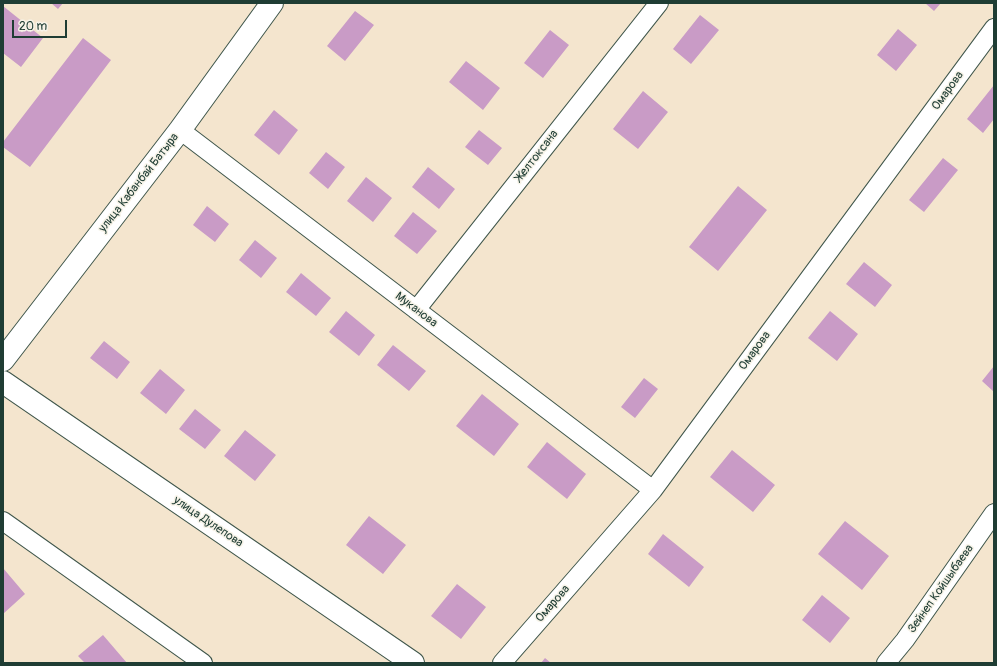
<!DOCTYPE html>
<html>
<head>
<meta charset="utf-8">
<style>
	body { margin:0 }
	#map { position:relative; width:997px; height:666px; overflow:hidden; background:#f4e5ce; font-family:Pangolin,sans-serif }
	canvas { display:block }
	.frame { position:absolute; inset:0; border:4px solid #1f3d34; pointer-events:none }
	.scale { position:absolute; left:12px; top:20px; width:55px; height:18px; box-sizing:border-box; border:2px solid #1f3d34; border-top:0; padding-left:5px; font-size:12px; line-height:14px; white-space:nowrap; color:#1f3d34; -webkit-text-stroke:3px #f7f3e8; paint-order:stroke }
</style>
</head>
<body>
<div id="map">
<canvas width="997" height="666"></canvas>
<div class="frame"></div>
<div class="scale">20 m</div>
</div>
<script>
const ctx = document.querySelector('canvas').getContext('2d');
ctx.lineJoin = 'round';
function paint(path, color) {
  ctx.fillStyle = color;
  ctx.fill(path, 'evenodd');
}
function trace(path, color, width, dash) {
  ctx.strokeStyle = color;
  ctx.lineWidth = width;
  ctx.lineCap = dash ? 'butt' : 'round';
  ctx.setLineDash(dash || []);
  ctx.stroke(path);
}
function label(font, color, halo, rows, align = 'center') {
  ctx.font = font + ' Pangolin,sans-serif';
  ctx.lineWidth = 3;
  ctx.setLineDash([]);
  ctx.textBaseline = 'middle';
  ctx.strokeStyle = halo;
  ctx.fillStyle = color;
  for (const [text, x, y, turn = 0] of rows) {
    ctx.save();
    ctx.translate(x, y);
    ctx.rotate((+turn || 0) * Math.PI / 180);
    ctx.textAlign = isNaN(turn) ? turn : align;
    if (halo) ctx.strokeText(text, 0, 0);
    ctx.fillText(text, 0, 0);
    ctx.restore();
  }
}
const building = new Path2D(`
	M 51,3 L 63,3 L 58,9 Z
	M 925,3 L 941,3 L 934,11 Z
	M 3,6 L 43,38 L 21,67 L 3,53 Z
	M 355,11 L 374,25 L 345,61 L 327,46 Z
	M 700,15 L 719,30 L 691,64 L 673,49 Z
	M 898,29 L 917,45 L 896,71 L 877,55 Z
	M 550,30 L 569,45 L 543,78 L 524,63 Z
	M 83,38 L 111,60 L 30,167 L 3,147 L 3,142 Z
	M 466,61 L 500,88 L 483,110 L 449,82 Z
	M 994,85 L 994,119 L 983,133 L 967,119 Z
	M 643,91 L 668,112 L 638,149 L 613,129 Z
	M 274,110 L 298,130 L 279,155 L 254,135 Z
	M 479,130 L 502,148 L 488,165 L 465,147 Z
	M 326,152 L 345,167 L 328,189 L 309,173 Z
	M 943,158 L 958,170 L 924,212 L 909,200 Z
	M 428,167 L 455,189 L 439,209 L 412,187 Z
	M 366,177 L 392,198 L 373,222 L 347,201 Z
	M 738,186 L 767,210 L 718,271 L 689,247 Z
	M 207,206 L 229,224 L 215,242 L 193,225 Z
	M 413,212 L 437,231 L 417,254 L 394,236 Z
	M 255,240 L 277,258 L 261,278 L 239,260 Z
	M 864,262 L 892,285 L 875,307 L 846,284 Z
	M 301,273 L 331,298 L 316,316 L 286,292 Z
	M 346,311 L 375,335 L 359,356 L 329,332 Z
	M 830,311 L 858,334 L 837,361 L 808,338 Z
	M 104,341 L 130,362 L 117,379 L 90,358 Z
	M 393,345 L 426,371 L 409,391 L 377,365 Z
	M 994,366 L 994,392 L 982,381 Z
	M 160,369 L 185,390 L 166,414 L 140,393 Z
	M 644,378 L 658,389 L 635,418 L 621,407 Z
	M 482,394 L 519,424 L 494,456 L 456,426 Z
	M 195,409 L 221,430 L 205,449 L 179,429 Z
	M 245,430 L 276,455 L 255,481 L 224,456 Z
	M 547,442 L 586,474 L 567,499 L 527,467 Z
	M 732,450 L 775,485 L 753,512 L 710,477 Z
	M 369,516 L 406,545 L 383,574 L 346,545 Z
	M 845,521 L 889,556 L 862,590 L 818,554 Z
	M 663,534 L 704,567 L 689,587 L 648,554 Z
	M 3,568 L 25,594 L 3,614 Z
	M 457,584 L 486,607 L 461,639 L 431,616 Z
	M 822,595 L 850,618 L 830,643 L 802,620 Z
	M 103,635 L 127,663 L 85,663 L 78,656 Z
	M 545,658 L 551,663 L 541,663 Z`);
const minor = new Path2D(`
	M 180,130 L 653,490
	M 416,310 L 659,3
	M 3,521 L 203,663
	M 502,663 L 653,490 L 994,28
	M 886,663 L 905,640 L 994,513`);
const tertiary = new Path2D(`
	M 3,360 L 180,130 L 272,3
	M 3,382 L 413,663`);
const streetNames = [
	["Омарова",948,91,-54],
	["Желтоксана",537,156,-52],
	["улица Кабанбай Батыра",139,183,-52],
	["Муканова",416,310,37],
	["Омарова",755,351,-54],
	["улица Дулепова",208,522,34],
	["Зейнеп Койшыбаева",941,589,-55],
	["Омарова",553,604,-49]
];
paint(building, '#c99bc6');
trace(minor, '#3f564b', 20);
trace(tertiary, '#3f564b', 24);
trace(minor, '#fff', 18);
trace(tertiary, '#fff', 22);
label('12px', '#1f3d34', '#f7f3e8', streetNames);
</script>
</body>
</html>
